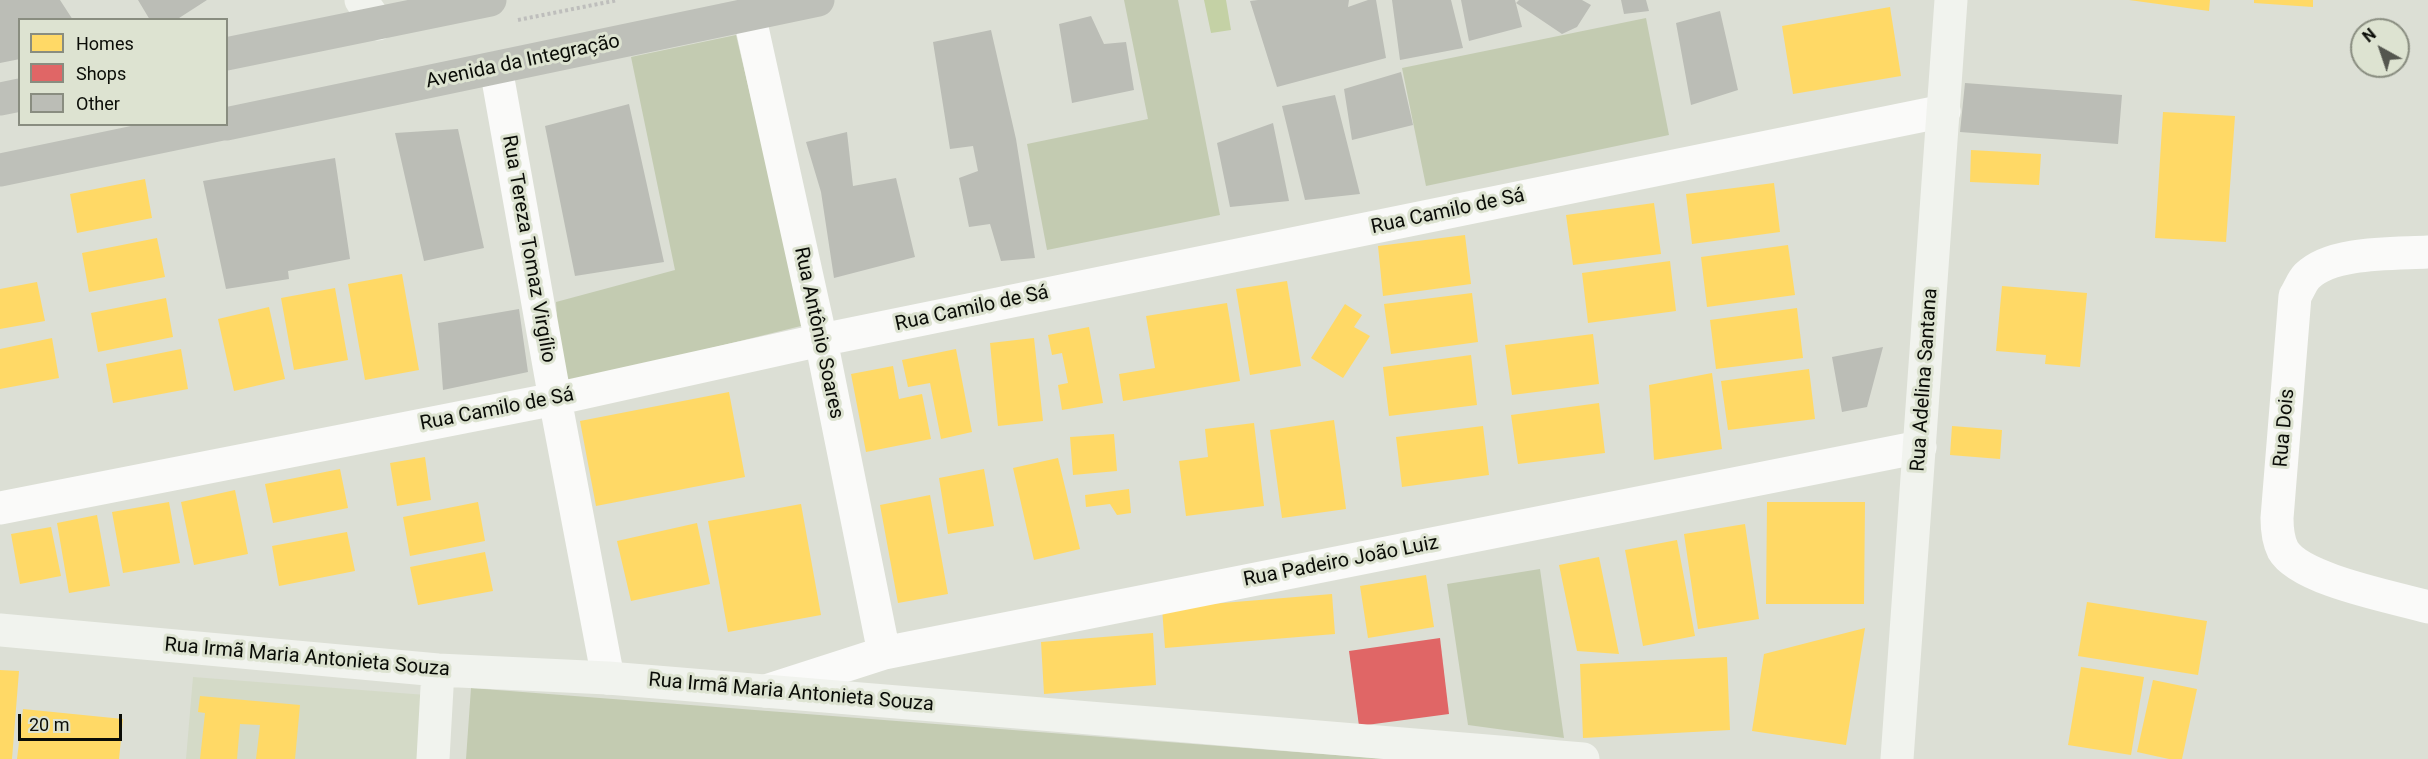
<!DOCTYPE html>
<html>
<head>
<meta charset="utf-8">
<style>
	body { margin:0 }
	#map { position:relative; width:2428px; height:759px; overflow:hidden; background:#dcdfd5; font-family:Roboto,sans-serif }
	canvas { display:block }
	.legend { position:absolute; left:18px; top:18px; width:210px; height:108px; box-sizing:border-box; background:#dde3d1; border:2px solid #898d80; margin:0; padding:8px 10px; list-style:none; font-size:18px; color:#0a0c07 }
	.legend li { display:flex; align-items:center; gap:12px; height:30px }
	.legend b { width:30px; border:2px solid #898d80 }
	.north { position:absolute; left:2350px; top:18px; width:60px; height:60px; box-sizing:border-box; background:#dde3d1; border:2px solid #898d80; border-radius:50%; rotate:320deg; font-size:16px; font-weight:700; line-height:24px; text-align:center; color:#0a0c07 }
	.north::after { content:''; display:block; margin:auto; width:21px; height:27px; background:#54564f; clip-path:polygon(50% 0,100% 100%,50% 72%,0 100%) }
	.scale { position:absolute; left:18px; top:714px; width:104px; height:27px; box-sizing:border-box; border:3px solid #0a0c07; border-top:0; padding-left:8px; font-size:18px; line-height:21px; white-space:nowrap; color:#0a0c07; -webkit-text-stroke:4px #dde3d1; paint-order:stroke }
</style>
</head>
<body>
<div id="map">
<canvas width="2428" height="759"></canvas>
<ul class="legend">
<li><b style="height:16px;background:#ffd966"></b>Homes</li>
<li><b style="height:16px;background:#e06666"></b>Shops</li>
<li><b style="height:16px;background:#bbbdb6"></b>Other</li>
</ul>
<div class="north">N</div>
<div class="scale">20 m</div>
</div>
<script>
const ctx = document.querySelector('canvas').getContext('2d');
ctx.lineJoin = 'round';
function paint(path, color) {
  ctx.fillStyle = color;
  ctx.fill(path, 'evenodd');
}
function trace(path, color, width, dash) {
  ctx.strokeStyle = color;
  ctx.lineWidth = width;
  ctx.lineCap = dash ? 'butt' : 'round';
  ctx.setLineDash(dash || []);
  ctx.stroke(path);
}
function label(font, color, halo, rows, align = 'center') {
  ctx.font = font + ' Roboto,sans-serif';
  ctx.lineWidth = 6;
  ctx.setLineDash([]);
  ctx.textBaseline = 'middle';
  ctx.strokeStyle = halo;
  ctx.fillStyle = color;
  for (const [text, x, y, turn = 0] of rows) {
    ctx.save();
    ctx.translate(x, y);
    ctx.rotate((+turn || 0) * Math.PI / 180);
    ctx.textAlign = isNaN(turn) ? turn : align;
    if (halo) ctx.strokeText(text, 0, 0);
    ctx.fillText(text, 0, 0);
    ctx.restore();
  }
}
const built = new Path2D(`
	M 193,677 L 426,695 L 421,759 L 186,759 Z`);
const green = new Path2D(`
	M 1124,0 L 1178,0 L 1220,215 L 1047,250 L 1027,144 L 1148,119 Z
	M 1646,18 L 1669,135 L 1426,186 L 1402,68 Z
	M 736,35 L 805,325 L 561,385 L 556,302 L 675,270 L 631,57 Z
	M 1540,569 L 1564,738 L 1468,725 L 1447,584 Z
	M 471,688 L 1387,759 L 466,759 Z`);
const water = new Path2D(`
	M 1204,0 L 1226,0 L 1231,30 L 1211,33 Z`);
const homes = new Path2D(`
	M 2129,0 L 2210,0 L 2209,11 Z
	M 2254,0 L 2313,0 L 2313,7 L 2254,3 Z
	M 1890,7 L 1901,76 L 1793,94 L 1782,26 Z
	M 2163,112 L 2235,116 L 2226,242 L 2155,238 Z
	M 1971,150 L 2041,154 L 2039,185 L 1970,182 Z
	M 145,179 L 152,218 L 77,233 L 70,194 Z
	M 1774,183 L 1780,232 L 1692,244 L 1686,194 Z
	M 1654,203 L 1661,254 L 1573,265 L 1566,215 Z
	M 1465,235 L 1471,284 L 1383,296 L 1378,246 Z
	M 157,238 L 165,277 L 89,292 L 82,253 Z
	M 1788,245 L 1795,295 L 1707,307 L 1701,257 Z
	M 1670,261 L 1676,311 L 1588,323 L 1582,273 Z
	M 402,274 L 419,370 L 365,380 L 348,284 Z
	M 1287,281 L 1301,366 L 1250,375 L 1236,289 Z
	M 37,282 L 45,321 L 0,329 L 0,289 Z
	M 2002,286 L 2087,293 L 2080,367 L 2045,364 L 2046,355 L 1996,351 Z
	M 335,288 L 348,360 L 294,370 L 281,298 Z
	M 1472,293 L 1478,342 L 1391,354 L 1384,304 Z
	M 166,298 L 173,337 L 98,352 L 91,313 Z
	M 1227,303 L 1240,381 L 1123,401 L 1119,374 L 1155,368 L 1146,316 Z
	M 1345,304 L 1362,315 L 1354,327 L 1370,336 L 1343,378 L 1311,358 Z
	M 269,307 L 285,379 L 234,391 L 218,319 Z
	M 1797,308 L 1803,358 L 1716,369 L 1710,320 Z
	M 1089,327 L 1103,403 L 1062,410 L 1058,385 L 1068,383 L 1062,353 L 1052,355 L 1048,335 Z
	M 1593,334 L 1599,384 L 1512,395 L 1505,345 Z
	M 52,338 L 59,378 L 0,389 L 0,349 Z
	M 1034,338 L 1043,421 L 998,426 L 990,343 Z
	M 181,349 L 188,389 L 113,403 L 106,364 Z
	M 956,349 L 972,432 L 941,439 L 930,383 L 908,387 L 902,360 Z
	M 1471,355 L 1477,405 L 1389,416 L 1383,367 Z
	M 893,366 L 899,399 L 922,394 L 931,439 L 866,452 L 851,374 Z
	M 1809,369 L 1815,419 L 1728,430 L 1721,381 Z
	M 1712,373 L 1722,449 L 1654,460 L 1649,385 Z
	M 729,392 L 745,477 L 596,506 L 580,421 Z
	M 1599,403 L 1605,453 L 1518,464 L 1511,415 Z
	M 1334,420 L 1346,509 L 1282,518 L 1270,430 Z
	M 1254,423 L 1264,506 L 1186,516 L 1179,461 L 1208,457 L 1205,429 Z
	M 1483,426 L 1489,475 L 1402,487 L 1396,437 Z
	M 1952,426 L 2002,430 L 2000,459 L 1950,455 Z
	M 1114,434 L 1117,471 L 1073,475 L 1070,437 Z
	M 425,457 L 431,500 L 397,506 L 390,463 Z
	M 1058,458 L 1080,549 L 1034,560 L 1013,468 Z
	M 340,469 L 348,508 L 273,523 L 265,484 Z
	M 984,469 L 994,526 L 948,534 L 939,478 Z
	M 1129,489 L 1131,513 L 1117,515 L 1110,504 L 1086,507 L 1085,495 Z
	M 235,490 L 248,554 L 194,565 L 181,502 Z
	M 930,495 L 948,594 L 898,603 L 880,505 Z
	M 169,502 L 180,563 L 123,573 L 112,512 Z
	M 478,502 L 485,541 L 410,556 L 403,517 Z
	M 1767,502 L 1865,502 L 1864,604 L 1766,604 Z
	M 801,504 L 821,615 L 728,632 L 708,521 Z
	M 97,515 L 110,586 L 69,593 L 57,523 Z
	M 697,523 L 710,584 L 631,601 L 617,541 Z
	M 1745,524 L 1759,619 L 1698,629 L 1684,534 Z
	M 51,527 L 61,576 L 20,584 L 11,534 Z
	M 347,532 L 355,571 L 279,586 L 272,546 Z
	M 1677,540 L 1695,636 L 1643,646 L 1625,550 Z
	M 485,552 L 493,591 L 418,605 L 410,567 Z
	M 1599,557 L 1619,654 L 1577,651 L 1559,565 Z
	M 1426,575 L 1434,627 L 1368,638 L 1360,586 Z
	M 1332,594 L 1335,634 L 1165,648 L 1162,608 Z
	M 2087,602 L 2207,621 L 2198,675 L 2078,656 Z
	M 1865,628 L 1846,745 L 1752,731 L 1764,654 Z
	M 1153,633 L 1156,685 L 1044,694 L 1041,642 Z
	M 1727,657 L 1730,730 L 1583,738 L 1580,664 Z
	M 2081,667 L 2144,677 L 2131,755 L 2068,745 Z
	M 0,670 L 19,671 L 12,759 L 0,759 Z
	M 2153,680 L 2197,689 L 2182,759 L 2169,759 L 2137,752 Z
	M 200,696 L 300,705 L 295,759 L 256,759 L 260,725 L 240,724 L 237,759 L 200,759 L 205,713 L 198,712 Z
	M 23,709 L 123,719 L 119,759 L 17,759 Z`);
const shops = new Path2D(`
	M 1440,638 L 1449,714 L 1359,726 L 1349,651 Z`);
const building = new Path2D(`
	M 0,0 L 60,0 L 73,20 L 20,20 L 20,59 L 0,63 Z
	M 138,0 L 207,0 L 176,20 L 150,20 Z
	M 1258,0 L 1349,0 L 1348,7 L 1368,0 L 1376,0 L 1386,58 L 1277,87 L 1250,1 Z
	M 1392,0 L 1451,0 L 1463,48 L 1400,60 Z
	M 1461,0 L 1515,0 L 1522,27 L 1469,41 Z
	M 1519,0 L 1582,0 L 1591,5 L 1577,27 L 1562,34 L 1516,3 Z
	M 1621,0 L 1646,0 L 1649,11 L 1624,14 Z
	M 1720,11 L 1738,90 L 1691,105 L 1676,23 Z
	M 1091,16 L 1104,44 L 1126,42 L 1134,90 L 1072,103 L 1059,24 Z
	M 991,30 L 1016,139 L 1035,258 L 1001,261 L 990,224 L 969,227 L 959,178 L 978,171 L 973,146 L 950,149 L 933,42 Z
	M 1401,72 L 1413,125 L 1352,140 L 1344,89 Z
	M 1965,83 L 2122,95 L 2118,144 L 1960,132 Z
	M 1335,95 L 1360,194 L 1305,200 L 1282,106 Z
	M 629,104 L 664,262 L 575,276 L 545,126 Z
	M 1273,123 L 1289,201 L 1230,207 L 1217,143 Z
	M 458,129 L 484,248 L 424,261 L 395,133 Z
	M 847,132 L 853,186 L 896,178 L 915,257 L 834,278 L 821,192 L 806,142 Z
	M 335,158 L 350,259 L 288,271 L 289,279 L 226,289 L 203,181 Z
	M 519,309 L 528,372 L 443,390 L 438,323 Z
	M 1883,347 L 1867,407 L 1842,412 L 1832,357 Z`);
const path = new Path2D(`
	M 518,20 L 618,0`);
const street = new Path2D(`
	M 749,14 L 821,340 L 884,653
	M 496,68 L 555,399 L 608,678
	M 2428,252 C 2394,254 2332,251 2307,276 C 2302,281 2299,290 2295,296 L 2277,518 C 2277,529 2278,540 2283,550 C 2300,580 2394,597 2428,607
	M 0,508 L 555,399 L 821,340 L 1944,111
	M 766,691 L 884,653 L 1920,447`);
const secondary = new Path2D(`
	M 361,0 L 378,24
	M 0,630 L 438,670 L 608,678 L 1583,759
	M 433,759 L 438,670
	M 1897,759 L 1951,0`);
const primary = new Path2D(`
	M 226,54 L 490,0
	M 0,99 L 20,95
	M 226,124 L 818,0
	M 0,170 L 222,124`);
const streetNames = [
	["Avenida da Integração",523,62,-12],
	["Rua Camilo de Sá",1448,212,-12],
	["Rua Tereza Tomaz Virgílio",528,249,80],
	["Rua Camilo de Sá",972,309,-12],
	["Rua Antônio Soares",818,333,78],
	["Rua Adelina Santana",1925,380,-86],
	["Rua Camilo de Sá",497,410,-11],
	["Rua Dois",2285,428,-85],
	["Rua Padeiro João Luiz",1341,562,-11],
	["Rua Irmã Maria Antonieta Souza",307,658,5],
	["Rua Irmã Maria Antonieta Souza",791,693,5]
];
paint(built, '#d4dac7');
paint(green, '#c3cbb1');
paint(water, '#c4d1a5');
paint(homes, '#ffd966');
paint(shops, '#e06666');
paint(building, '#bbbdb6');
trace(path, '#bebebc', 4, [3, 3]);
trace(street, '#fafaf9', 33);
trace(secondary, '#f1f3ee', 33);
trace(primary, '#bec0b9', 33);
label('20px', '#0a0c07', '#dde3d1', streetNames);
</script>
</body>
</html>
